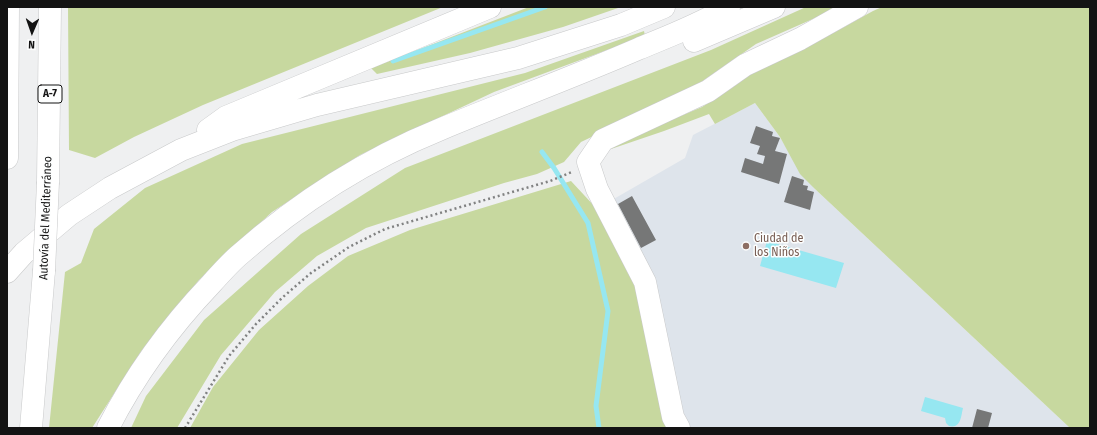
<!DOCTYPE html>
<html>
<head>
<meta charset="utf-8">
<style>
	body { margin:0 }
	#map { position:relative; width:1097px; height:435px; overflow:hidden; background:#eff0f1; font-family:"Fira Sans Condensed",sans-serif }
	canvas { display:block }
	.frame { position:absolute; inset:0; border:8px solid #131313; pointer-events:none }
	.north { position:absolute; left:12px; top:12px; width:40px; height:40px; -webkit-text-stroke:3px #fdfefe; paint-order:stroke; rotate:182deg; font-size:11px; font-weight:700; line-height:16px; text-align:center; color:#131313 }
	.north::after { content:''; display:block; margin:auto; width:14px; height:18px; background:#131313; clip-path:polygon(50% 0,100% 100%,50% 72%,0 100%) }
</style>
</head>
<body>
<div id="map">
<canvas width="1097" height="435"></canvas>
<div class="frame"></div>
<div class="north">N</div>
</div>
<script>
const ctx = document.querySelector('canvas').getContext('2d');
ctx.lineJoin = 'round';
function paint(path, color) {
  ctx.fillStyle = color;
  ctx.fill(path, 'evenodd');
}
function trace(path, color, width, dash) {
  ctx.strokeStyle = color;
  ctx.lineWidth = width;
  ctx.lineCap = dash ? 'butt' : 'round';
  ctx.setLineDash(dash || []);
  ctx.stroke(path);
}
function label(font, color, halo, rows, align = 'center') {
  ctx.font = font + ' "Fira Sans Condensed",sans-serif';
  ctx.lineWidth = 3;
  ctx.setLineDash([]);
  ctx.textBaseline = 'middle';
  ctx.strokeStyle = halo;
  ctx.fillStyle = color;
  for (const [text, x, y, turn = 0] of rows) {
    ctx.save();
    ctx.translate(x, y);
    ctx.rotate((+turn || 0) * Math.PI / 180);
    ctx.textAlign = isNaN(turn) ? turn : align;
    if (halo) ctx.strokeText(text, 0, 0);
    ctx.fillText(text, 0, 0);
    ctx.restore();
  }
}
const built = new Path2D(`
	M 755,103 L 780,137 L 789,152 L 815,189 L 1070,428 L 671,428 L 605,204 L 685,158 L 693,135 Z`);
const green = new Path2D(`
	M 68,7 L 443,7 L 203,105 L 134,137 L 95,158 L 69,150 Z
	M 529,7 L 621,7 L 563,27 L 470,53 L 377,74 L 371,68 Z
	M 806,7 L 840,7 L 756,44 L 690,90 L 581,142 L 564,162 L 537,174 L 504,183 L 366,228 L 317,256 L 275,292 L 221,355 L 177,428 L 131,428 L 146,396 L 204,320 L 301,234 L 405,168 L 711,50 Z
	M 882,7 L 1090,7 L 1090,428 L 1070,428 L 815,189 L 800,174 L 780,137 L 755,103 L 715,124 L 709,114 L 664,131 L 611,149 L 623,140 L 702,107 L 733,87 L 754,71 L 813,44 L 873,11 Z
	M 644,31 L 645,36 L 494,92 L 360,155 L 272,212 L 199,280 L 142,350 L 92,428 L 49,428 L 65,272 L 81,263 L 94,229 L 145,188 L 242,144 L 525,73 Z
	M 571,181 L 597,209 L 635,283 L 671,428 L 190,428 L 213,387 L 259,330 L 308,286 L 348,256 L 410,230 Z`);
const water = new Path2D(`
	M 767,241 L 844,263 L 836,288 L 760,266 Z
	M 925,397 L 963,408 C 961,416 961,429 949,426 L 946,423 L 945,418 L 921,411 Z`);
const stream = new Path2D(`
	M 393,61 L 545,7
	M 542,152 L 554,168 L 588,223 L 608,311 L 596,406 L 599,428`);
const building = new Path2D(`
	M 756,126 L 773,132 L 772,136 L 780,138 L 775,151 L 787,154 L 779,184 L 741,172 L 745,158 L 763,164 L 765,156 L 757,154 L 760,146 L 750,143 Z
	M 792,176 L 804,180 L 803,185 L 808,186 L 807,190 L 814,192 L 810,210 L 784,202 Z
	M 632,196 L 656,240 L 641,248 L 618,204 Z
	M 977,409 L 992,413 L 988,428 L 972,428 Z`);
const path = new Path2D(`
	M 185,428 L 229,356 L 256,324 L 283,297 L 311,273 L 349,247 L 385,229 L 550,181 L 572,172`);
const minor = new Path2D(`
	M 679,428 L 673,417 L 645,282 L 597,189 L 588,162 L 603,140 L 708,91 L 745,65 L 800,39 L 857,7`);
const highway = new Path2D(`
	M 694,41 L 774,7
	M 208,130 L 226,117 L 490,7
	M 7,158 L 8,7
	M 48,182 L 50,7
	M 7,272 L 24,253 L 69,215 L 110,188 L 181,150 L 232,130 L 317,105 L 518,58 L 621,25 L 664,7
	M 31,428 L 44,271
	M 108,428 C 135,375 170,327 211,284 C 220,274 229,264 238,256 C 298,203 367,159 441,129 C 506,102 573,77 638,49 C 669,36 701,24 729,7`);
const highwayBridge = new Path2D(`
	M 44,271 L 48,182`);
const markers = [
	[746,246,4,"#8d6e63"]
];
const shields = [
	[50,94,24]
];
const shieldNames = [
	["A-7",50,94]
];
const streetNames = [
	["Autovía del Mediterráneo",46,218,-88]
];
const educationNames = [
	["Ciudad de",754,239],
	["los Niños",754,253]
];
paint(built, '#dee4eb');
paint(green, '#c7d89f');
paint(water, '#96e7f1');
trace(stream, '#96e7f1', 5);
paint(building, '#767777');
trace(minor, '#c8c9ca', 23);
trace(highway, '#c8c9ca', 23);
trace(path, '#818282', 2.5, [2, 3]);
trace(minor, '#fff', 22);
trace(highway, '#fff', 22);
trace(highwayBridge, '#c8c9ca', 23, []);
trace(highwayBridge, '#fff', 22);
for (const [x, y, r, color] of markers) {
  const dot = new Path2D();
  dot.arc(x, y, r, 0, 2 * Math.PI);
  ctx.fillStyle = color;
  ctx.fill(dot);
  trace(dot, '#fdfefe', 1.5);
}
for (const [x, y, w] of shields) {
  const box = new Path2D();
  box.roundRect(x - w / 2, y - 9, w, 18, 3);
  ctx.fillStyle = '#fdfefe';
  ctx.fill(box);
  trace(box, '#131313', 1);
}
label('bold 11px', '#131313', null, shieldNames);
label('12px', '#131313', '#fdfefe', streetNames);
label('12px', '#785e54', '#fdfefe', educationNames, 'left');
</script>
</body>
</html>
